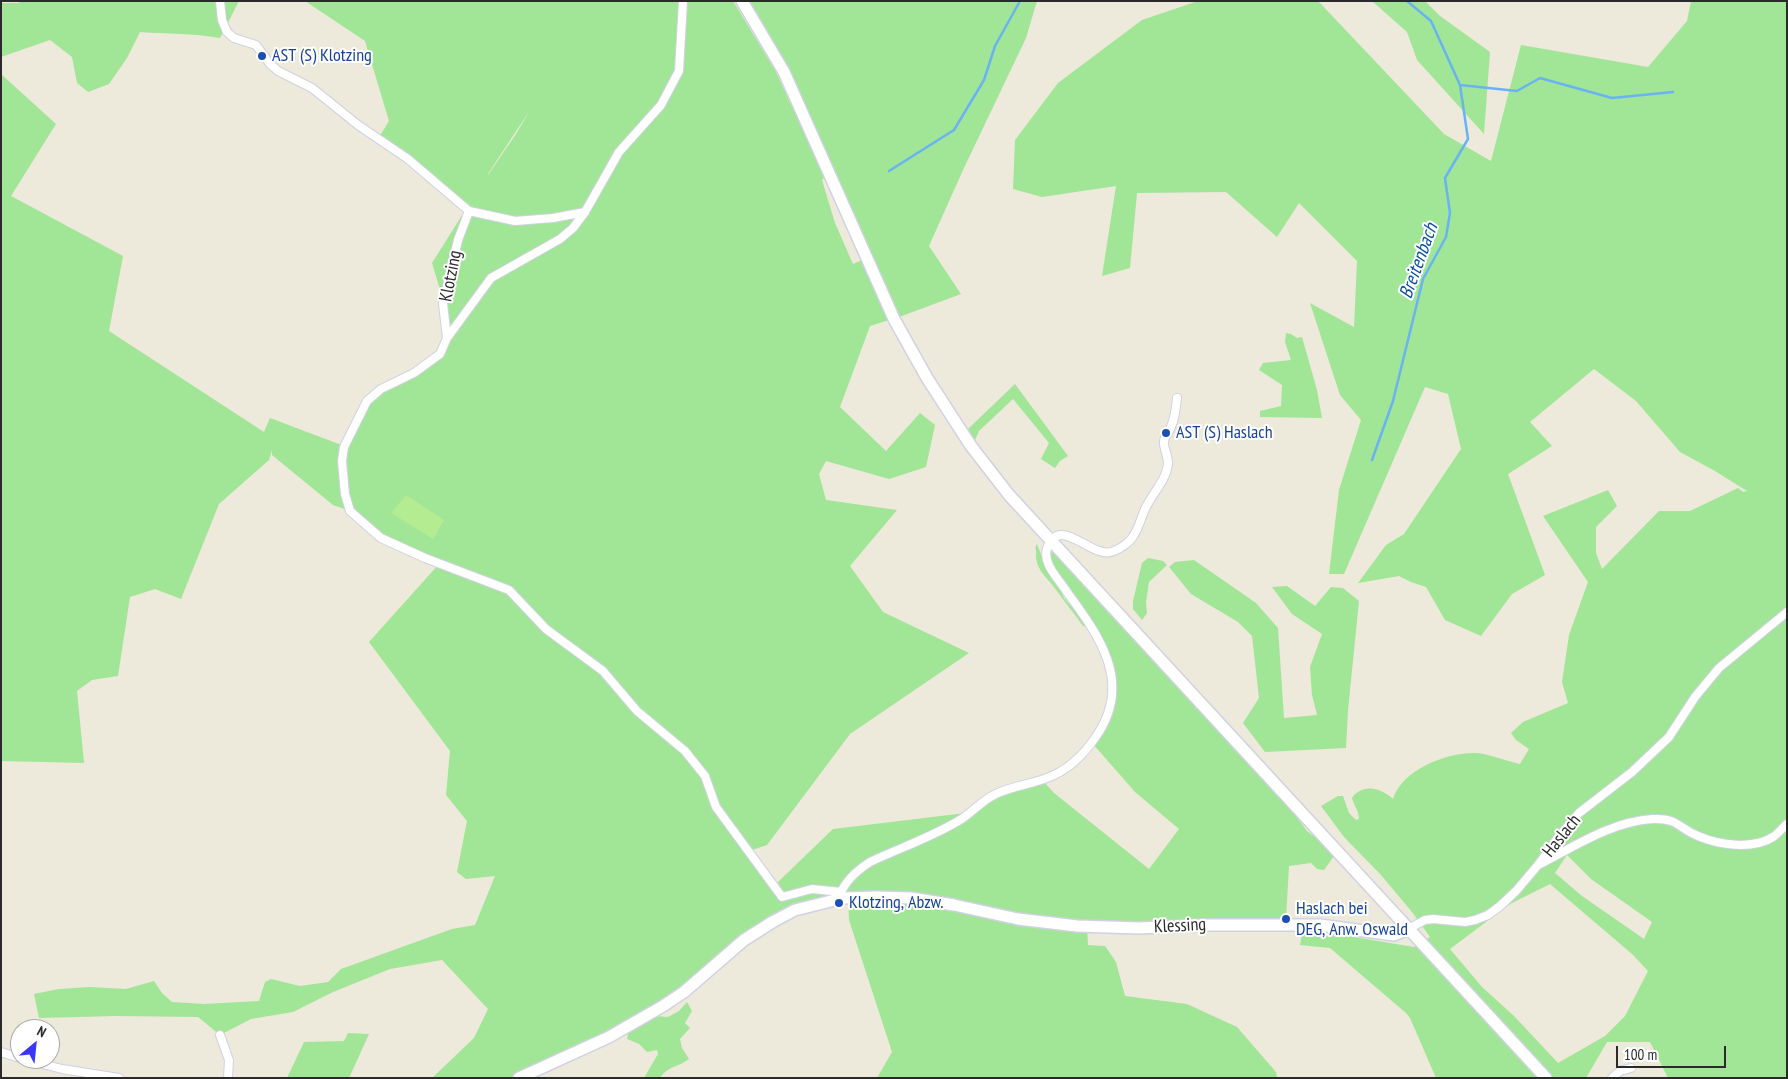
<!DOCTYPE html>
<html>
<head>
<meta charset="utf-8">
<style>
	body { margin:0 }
	#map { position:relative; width:1788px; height:1079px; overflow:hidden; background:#ede9db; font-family:"PT Sans Narrow",sans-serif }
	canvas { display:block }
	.frame { position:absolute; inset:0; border:2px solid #2a2a2a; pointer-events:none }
	.north { position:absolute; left:10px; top:1019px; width:50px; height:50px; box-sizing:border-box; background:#fff; border:1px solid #aaa; border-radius:50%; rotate:28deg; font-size:14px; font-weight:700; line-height:20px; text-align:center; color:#2a2a2a }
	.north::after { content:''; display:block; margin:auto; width:18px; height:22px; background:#3936ff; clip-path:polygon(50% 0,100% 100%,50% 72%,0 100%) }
	.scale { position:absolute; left:1616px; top:1046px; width:110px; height:22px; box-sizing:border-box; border:2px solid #2a2a2a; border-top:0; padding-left:6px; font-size:15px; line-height:18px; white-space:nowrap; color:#2a2a2a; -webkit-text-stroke:4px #fff; paint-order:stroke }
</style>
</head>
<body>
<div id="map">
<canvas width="1788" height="1079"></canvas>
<div class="frame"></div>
<div class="north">N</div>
<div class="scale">100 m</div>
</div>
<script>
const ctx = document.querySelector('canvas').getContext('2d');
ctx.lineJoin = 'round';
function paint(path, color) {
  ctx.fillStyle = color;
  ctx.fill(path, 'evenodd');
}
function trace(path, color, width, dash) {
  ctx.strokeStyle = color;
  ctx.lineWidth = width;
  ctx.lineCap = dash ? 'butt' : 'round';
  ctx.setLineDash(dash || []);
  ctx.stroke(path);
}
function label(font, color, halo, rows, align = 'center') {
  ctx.font = font + ' "PT Sans Narrow",sans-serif';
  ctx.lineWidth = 4;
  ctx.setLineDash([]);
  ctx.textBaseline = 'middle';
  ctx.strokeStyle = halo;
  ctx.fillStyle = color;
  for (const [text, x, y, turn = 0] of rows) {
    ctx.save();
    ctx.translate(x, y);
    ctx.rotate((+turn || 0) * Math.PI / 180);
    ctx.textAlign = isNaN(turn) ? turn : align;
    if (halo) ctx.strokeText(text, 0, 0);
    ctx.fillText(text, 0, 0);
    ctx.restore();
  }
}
const green = new Path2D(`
	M 20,1 L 239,1 L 220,38 C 193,33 167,34 140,32 L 127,58 L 109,84 L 88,92 L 77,83 L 72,57 L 50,40 L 1,57 L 1,3 L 19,3 Z
	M 305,1 L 733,1 L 775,70 L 825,177 L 822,180 L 835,223 L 853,264 L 862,260 L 889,320 L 870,326 L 840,407 L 886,451 L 920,413 L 935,425 L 926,467 L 889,479 L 826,461 L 819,474 L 826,500 L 897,510 L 850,566 L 883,612 L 969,653 L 850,734 L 767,845 L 749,851 L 780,899 L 811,892 L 832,892 L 832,895 L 807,902 L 688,983 L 640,1019 L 527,1069 L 511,1078 L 432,1078 L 474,1038 L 488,1009 L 442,960 L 390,969 L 333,992 L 293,1012 L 251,1019 L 220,1035 L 198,1017 L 116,1016 L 39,1018 L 34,994 L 59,989 L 90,987 L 126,989 L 154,981 L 162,993 L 172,1002 L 204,1004 L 259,1001 L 265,982 L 271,979 L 300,986 L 328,982 L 341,969 L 452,929 L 475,925 L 495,876 L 466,879 L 457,872 L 467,821 L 446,795 L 450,751 L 369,642 L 439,564 L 381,538 L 350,511 L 333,505 L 272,455 L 272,450 L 269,460 L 219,504 L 181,599 L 155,589 L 130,597 L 118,676 L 92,680 L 77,691 L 84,763 L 1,761 L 1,74 L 56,124 L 11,196 L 123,256 L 109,331 L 264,432 L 270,418 L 344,446 L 367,401 L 440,354 L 447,338 L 443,300 L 432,263 L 466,209 L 378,139 L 389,121 L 365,41 ZM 530,110 L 516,134 L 488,175 L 488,174 Z
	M 746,1 L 1037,1 L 1026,38 L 963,170 L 929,246 L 961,294 L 899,317 L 790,76 Z
	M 1198,1 L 1317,1 L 1320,3 L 1444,134 L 1491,161 L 1521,45 L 1648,67 L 1687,21 L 1691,1 L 1787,1 L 1787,1078 L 1668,1078 L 1650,1042 L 1607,1042 L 1586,1078 L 1436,1078 L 1410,1018 L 1406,1013 L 1330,948 L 1300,945 L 1302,934 L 1348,936 L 1414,947 L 1430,937 L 1412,912 L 1381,875 L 1344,837 L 1321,806 L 1338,796 L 1343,796 L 1349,813 L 1356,820 L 1359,819 C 1359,811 1354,806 1352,798 C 1363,783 1381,788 1393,799 C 1402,770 1445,753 1474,753 C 1487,753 1506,761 1520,764 L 1529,749 L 1516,740 L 1511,733 L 1523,722 L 1568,703 L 1562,682 L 1569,635 L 1588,582 L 1543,516 L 1608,490 L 1617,506 L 1596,527 L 1596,553 L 1602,569 L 1659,511 L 1690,511 L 1738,488 L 1743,492 L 1747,491 L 1715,471 L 1680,452 L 1636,401 L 1594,369 L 1530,422 L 1552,446 L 1508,474 L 1545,575 L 1512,594 L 1481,636 L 1445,620 L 1426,587 L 1411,582 L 1399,576 L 1358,583 L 1386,545 L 1404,534 L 1461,449 L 1448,394 L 1425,387 L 1344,574 L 1329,574 L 1339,490 L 1361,420 L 1340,395 L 1310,303 L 1354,327 L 1357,261 L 1299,203 L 1277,237 L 1226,192 L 1137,193 L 1130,268 L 1102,276 L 1116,186 L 1042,197 L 1013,189 L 1015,140 L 1058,83 L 1142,20 ZM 1567,855 L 1591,879 L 1652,922 L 1644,939 L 1582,896 L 1555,873 ZM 1550,884 L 1632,954 L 1648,971 L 1625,1016 L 1605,1036 L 1558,1063 L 1514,1016 L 1482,987 L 1450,949 L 1510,904 Z
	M 1372,1 L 1425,1 L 1440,16 L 1490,52 L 1484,134 L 1417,60 L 1407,32 Z
	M 1286,333 L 1291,334 L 1297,338 L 1302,337 L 1317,390 L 1322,418 L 1260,417 L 1260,411 L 1281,406 L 1282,385 L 1259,370 L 1263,363 L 1291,360 L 1285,342 Z
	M 1015,384 L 1068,456 L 1060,461 L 1055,468 L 1041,459 L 1049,443 L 1013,399 L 979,431 L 975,440 L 968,429 Z
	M 1037,544 L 1045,565 L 1060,589 L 1064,598 L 1084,621 L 1088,627 L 1083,626 C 1075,614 1065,603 1057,591 C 1049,579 1036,571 1036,555 C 1037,549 1034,548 1037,544 Z
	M 1053,548 L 1291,809 L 1307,831 L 1325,845 L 1334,856 L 1324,870 L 1317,869 L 1311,863 L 1289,866 L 1286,919 L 1087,926 L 1088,945 L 1105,946 L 1116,962 L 1125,996 L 1187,1004 L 1237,1027 L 1276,1072 L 1277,1078 L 877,1078 L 892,1052 L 849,920 L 848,891 L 813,887 L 783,894 L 778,882 L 833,829 L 974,812 L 1001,791 L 1043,781 L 1054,793 L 1149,869 L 1179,829 L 1135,792 L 1093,744 L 1113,702 L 1110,665 L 1095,632 L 1047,564 Z
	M 1148,558 L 1163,561 L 1167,565 L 1149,582 L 1146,602 L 1147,613 L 1142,620 L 1133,609 L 1133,601 L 1142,563 Z
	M 1194,560 L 1256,603 L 1278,628 L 1284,718 L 1317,715 L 1312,695 L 1310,667 L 1322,634 L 1292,614 L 1272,587 L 1287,586 L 1315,606 L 1331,587 L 1343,588 L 1359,601 L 1348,710 L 1346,748 L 1265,752 L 1243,723 L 1259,698 L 1252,636 L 1238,622 L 1191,594 L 1169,567 L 1175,562 Z
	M 687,1002 L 692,1011 L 685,1023 L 690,1028 L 680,1039 L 682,1048 L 689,1059 C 677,1068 669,1065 660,1078 L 644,1078 L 658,1054 L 657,1050 L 647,1052 L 639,1044 L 627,1039 L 629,1030 L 655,1016 L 668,1017 L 679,1011 Z
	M 348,1033 L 369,1034 L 349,1078 L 287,1078 L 304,1042 L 344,1041 Z`);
const pitch = new Path2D(`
	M 406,495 L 444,520 L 433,539 L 391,513 Z`);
const stream = new Path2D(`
	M 1460,85 L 1517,91 L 1540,78 L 1612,98 L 1673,92
	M 889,171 L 954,130 L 984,80 L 995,46 L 1020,1
	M 1372,460 L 1393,401 L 1423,279 L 1446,237 L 1450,213 L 1445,178 L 1468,139 L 1460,85 L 1431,21 L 1407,1`);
const street = new Path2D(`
	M 220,1 L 222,20 L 227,32 L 234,38 L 256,45 L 270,64 L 278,71 L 312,88 L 358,125 L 408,159 L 469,211 L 458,240 L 443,304 L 447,338 L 491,278 L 560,239 L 573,228 L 585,212 L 619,152 L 661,105 L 679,71 L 683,1
	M 469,211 L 515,221 L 553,218 L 585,212
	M 447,338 L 440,354 L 414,373 L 381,389 L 367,401 L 344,447 L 342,461 L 345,494 L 350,511 L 381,538 L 425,558 L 509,590 L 546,629 L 603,671 L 637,711 L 685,751 L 705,776 L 716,807 L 782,897 L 812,889 L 841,892 L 843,898
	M 1540,864 C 1575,846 1613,821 1653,819 C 1678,818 1678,828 1698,836 C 1719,845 1752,850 1773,837 C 1778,834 1782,828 1787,824
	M 841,892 C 848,878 858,870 870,862 C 900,848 932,837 960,820 C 972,813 982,800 996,794 C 1014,785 1036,784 1054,775 C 1071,767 1084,754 1095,738 C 1134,684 1100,637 1067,592 C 1059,579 1040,562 1048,546 C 1062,515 1093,561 1114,551 C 1120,549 1128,543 1132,538 C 1139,529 1141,517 1146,507 C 1153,493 1167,479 1168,463 C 1168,456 1163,447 1164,441 C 1165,436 1169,432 1171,427 C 1175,418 1176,408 1177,398
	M 1408,929 L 1425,920 L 1433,919 L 1465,922 L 1475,920 L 1488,915 L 1500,906 L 1516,891 L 1538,865 L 1557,839 L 1579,813 L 1632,772 L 1669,737 L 1695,697 L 1719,668 L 1787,612
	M 220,1035 L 229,1060 L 228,1078
	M 1,1052 L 20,1058
	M 23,1059 L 62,1069 L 119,1078
	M 1612,1078 L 1620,1071 L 1631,1068`);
const secondary = new Path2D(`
	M 742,1 L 784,72 L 894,319 L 927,378 L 971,446 L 1009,495 L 1546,1078
	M 519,1078 L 609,1037 L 663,1006 L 684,992 L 744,940 L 774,921 L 795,910 L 843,898 L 877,897 L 911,898 L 954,905 L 1018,919 L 1077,926 L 1139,928 L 1206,925 L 1320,925 L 1394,935 L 1408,929`);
const markers = [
	[262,56,5,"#1a4fb4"],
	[1166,433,5,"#1a4fb4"],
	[839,903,5,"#1a4fb4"],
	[1286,919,5,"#1a4fb4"]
];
const transitNames = [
	["AST (S) Klotzing",272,56],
	["AST (S) Haslach",1176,433],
	["Klotzing, Abzw.",849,903],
	["Haslach bei",1296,909],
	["DEG, Anw. Oswald",1296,930]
];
const streetNames = [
	["Klotzing",451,276,-79],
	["Haslach",1562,836,-51],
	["Klessing",1180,926,-3]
];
const waterNames = [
	["Breitenbach",1419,261,-70]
];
paint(green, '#a1e596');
paint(pitch, '#b4ed91');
trace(stream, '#6ab3f3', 2.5);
trace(street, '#d1d1e3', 10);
trace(secondary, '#d1d1e3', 14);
trace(street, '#fff', 8);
trace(secondary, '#fff', 11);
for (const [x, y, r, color] of markers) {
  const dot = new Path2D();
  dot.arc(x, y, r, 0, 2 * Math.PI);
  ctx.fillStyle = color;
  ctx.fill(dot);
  trace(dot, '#fff', 2);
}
label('18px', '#164399', '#fff', transitNames, 'left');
label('18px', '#2a2a2a', '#fff', streetNames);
label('italic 19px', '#094d9f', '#fff', waterNames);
</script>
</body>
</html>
